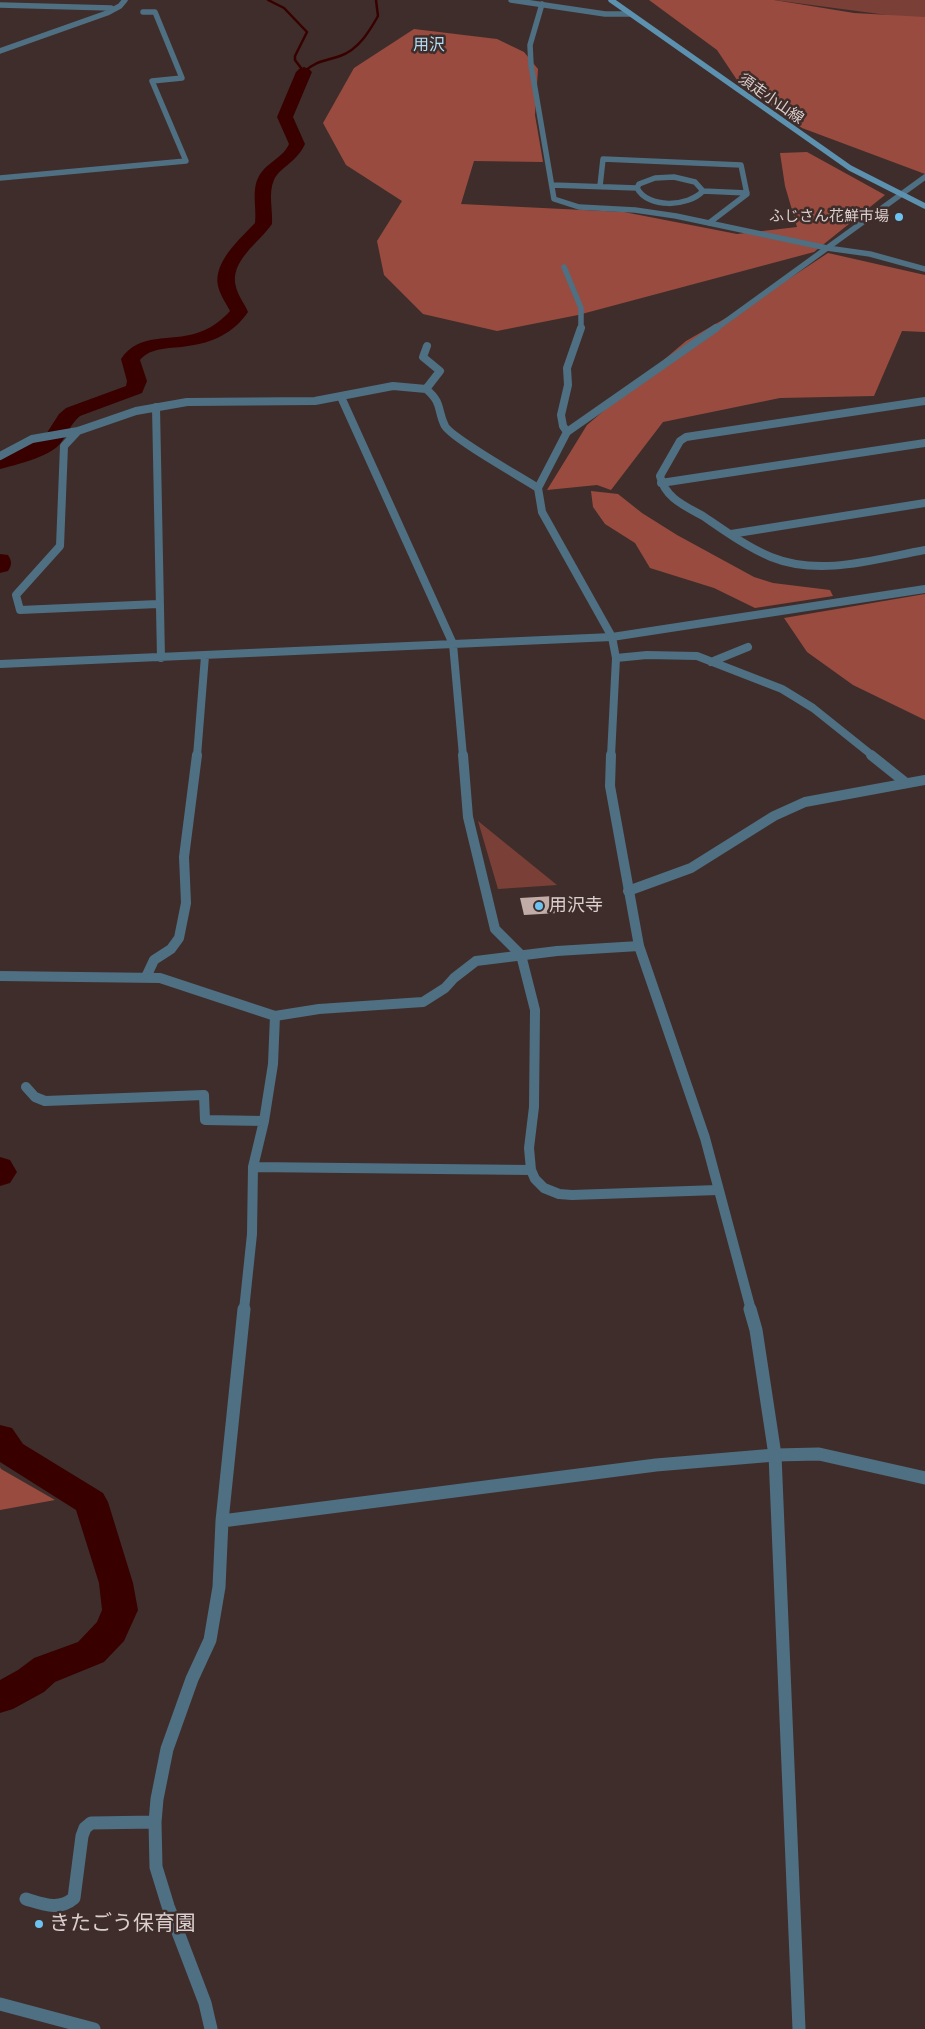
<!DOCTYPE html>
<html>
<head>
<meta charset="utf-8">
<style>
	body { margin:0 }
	canvas { display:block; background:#3e2d2a }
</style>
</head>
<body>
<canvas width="925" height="2029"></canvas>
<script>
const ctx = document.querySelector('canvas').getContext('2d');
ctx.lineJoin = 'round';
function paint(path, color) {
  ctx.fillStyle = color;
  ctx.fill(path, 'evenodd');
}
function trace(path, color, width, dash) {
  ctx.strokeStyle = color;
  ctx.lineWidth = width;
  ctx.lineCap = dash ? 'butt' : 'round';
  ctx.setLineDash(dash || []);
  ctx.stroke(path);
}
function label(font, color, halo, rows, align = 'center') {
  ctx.font = font + ' Literata,"Noto Sans JP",serif';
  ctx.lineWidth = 5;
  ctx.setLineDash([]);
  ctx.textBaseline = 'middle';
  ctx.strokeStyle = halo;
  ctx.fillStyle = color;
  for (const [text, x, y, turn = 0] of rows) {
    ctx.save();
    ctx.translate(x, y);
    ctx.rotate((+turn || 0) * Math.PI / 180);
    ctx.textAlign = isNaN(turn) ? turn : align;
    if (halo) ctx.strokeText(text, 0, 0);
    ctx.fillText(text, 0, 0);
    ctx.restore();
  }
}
const green = new Path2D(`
	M 774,0 L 925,0 L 925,19 L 917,19 Z
	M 478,821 L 557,885 L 498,889 Z`);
const forest = new Path2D(`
	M 649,0 L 774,0 L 854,13 L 925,17 L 925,174 L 802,128 L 737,80 L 717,50 Z
	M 414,29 L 497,39 L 524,52 L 538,69 L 535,115 L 543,162 L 474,161 L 461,204 L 624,212 L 737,234 L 797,227 L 785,186 L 780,153 L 807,152 L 885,195 L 814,252 L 578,315 L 497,331 L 423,314 L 384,275 L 377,241 L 402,201 L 346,165 L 323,123 L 354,68 Z
	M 828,253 L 925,275 L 925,332 L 902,331 L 874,396 L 780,398 L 663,422 L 611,490 L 597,485 L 547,490 L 587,425 L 686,341 L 752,303 Z
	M 591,491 L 618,494 L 642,513 L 677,535 L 754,577 L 773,583 L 830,590 L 833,596 L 755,608 L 714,588 L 650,568 L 635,543 L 605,524 L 593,507 Z
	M 925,594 L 925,720 L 853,685 L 807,652 L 784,618 Z
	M 0,1467 L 1,1469 L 55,1500 L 0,1510 Z`);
const stream = new Path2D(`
	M 268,0 L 284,8 L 307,32 L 295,56 L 295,60 L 304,72 C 315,61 326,61 340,56 C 358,50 369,32 378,16 L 376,0`);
const river = new Path2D(`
	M 304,67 L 309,69 L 312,72 L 293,117 L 305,144 C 297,162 279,168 274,180 C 268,193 273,210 272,224 C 259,243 229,261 236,287 C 238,296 245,304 248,312 C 234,333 212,343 188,346 C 172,349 152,346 140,360 L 147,381 L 142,393 L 80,416 C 70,424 67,436 59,445 C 48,457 16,465 0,469 L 0,456 L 43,439 L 59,414 L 66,408 L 126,386 L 127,381 L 121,359 C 139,332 170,342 197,333 C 210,329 221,321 230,311 C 226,303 220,295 218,286 C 213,262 240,239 255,223 C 257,208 251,190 259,176 C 267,162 283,158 289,144 L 277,117 L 296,72 L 299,69 Z
	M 0,554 L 8,555 C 12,561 12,565 8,571 L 0,573 Z
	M 0,1157 L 10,1160 L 17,1172 L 10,1183 L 0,1186 Z
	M 0,1425 L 12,1428 L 23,1444 L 103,1493 L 108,1502 L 133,1583 L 138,1610 L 124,1641 L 104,1662 L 55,1682 L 44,1692 L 13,1709 L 0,1713 L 0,1680 L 18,1670 L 34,1658 L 78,1642 L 97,1622 L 102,1610 L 99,1583 L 76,1510 L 0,1462 Z`);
const building = new Path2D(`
	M 554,896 L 558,913 L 524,915 L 520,898 Z`);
const minorFar3 = new Path2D(`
	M 542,4 L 530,45 L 531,65 L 554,199 L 579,207 L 635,210 L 676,216 L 827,248 L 870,254 L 925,269
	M 0,5 L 111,8
	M 0,51 L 107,13 L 120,6 L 125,0
	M 674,177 L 695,182 L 703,191 C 688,207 648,209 637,188 L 639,184 L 655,178 Z
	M 0,178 L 186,161 L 152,81 L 182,78 L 155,12 L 143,12
	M 552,185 L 637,188
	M 600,186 L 603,159 L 741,165 L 747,194 L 709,223
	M 703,191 L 747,193
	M 564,267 L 581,308 L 581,330`);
const minorFar2 = new Path2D(`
	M 426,389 L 440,371 L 423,357 L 427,346
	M 341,397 L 453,644 L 463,756
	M 925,401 L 686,437 L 680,441 L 660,476 C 665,498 685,506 703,516 C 725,531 747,547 771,557 C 820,577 876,559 925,550
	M 156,407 L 161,658
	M 78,431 L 64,446 L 60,546 L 16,595 L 20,610 L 158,604
	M 567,432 L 563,426 L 561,415 L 568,385 L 567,368 L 581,328
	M 0,456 L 32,439 L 78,431 L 136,411 L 187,402 L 315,401 L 393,386 L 426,389 C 443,403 437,411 445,426 C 453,439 521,477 538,488
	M 661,483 L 925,443
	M 731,534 L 925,503
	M 616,658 L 647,655 L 697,656 L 782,689 L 813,708 L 873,756
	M 711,662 L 748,647
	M 0,664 L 612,637 L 925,589
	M 197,756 L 205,656`);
const minorFar1 = new Path2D(`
	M 463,755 L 468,817 L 495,929 L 521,955 L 535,1010 L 534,1107 L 529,1148 L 531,1170 L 535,1179 L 544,1188 L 559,1194 L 572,1195 L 718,1190
	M 871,755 L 906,783
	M 628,891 L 691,868 L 774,816 L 805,802 L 925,780
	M 0,976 L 160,978 L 275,1016 L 319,1009 L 423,1002 L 445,988 L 454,978 L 476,961 L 557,951 L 639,946
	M 146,977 L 154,960 L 171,949 L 179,938 L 186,903 L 184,857 L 197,755
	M 26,1087 L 35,1097 L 45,1101 L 204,1095 L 205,1120 L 264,1121
	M 253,1167 L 531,1170
	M 244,1310 L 252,1234 L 253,1167 L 264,1121 L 273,1064 L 275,1016`);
const minor = new Path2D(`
	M 222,1521 L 656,1465 L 775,1455 L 819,1454 L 925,1478
	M 26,1899 C 43,1904 59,1911 74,1898 L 82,1836 L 85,1828 L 91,1823 L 155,1822
	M 0,2004 L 94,2029
	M 211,2029 L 205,2003 L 168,1906 L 156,1867 L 155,1822 L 157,1799 L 167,1749 L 192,1679 L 210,1640 L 219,1587 L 222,1521 L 244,1309`);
const tertiaryFar3 = new Path2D(`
	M 511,0 L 605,14 L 630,14
	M 714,330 L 925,177`);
const tertiaryFar2 = new Path2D(`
	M 611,756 L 616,658 L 612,637 L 542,512 L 538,488 L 567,432 L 716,328`);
const tertiaryFar1 = new Path2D(`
	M 611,755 L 610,786 L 639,946 L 705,1138 L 751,1310`);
const tertiary = new Path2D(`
	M 750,1309 L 756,1330 L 775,1455 L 799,2029`);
const secondary = new Path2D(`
	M 611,0 L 850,168 L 925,206`);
const markers = [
	[899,217,5,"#6cc3f2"],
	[539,906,5,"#6cc3f2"],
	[39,1924,5,"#6cc3f2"]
];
const farStreetnames = [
	["須走小山線",771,99,35]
];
const farPoinames = [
	["ふじさん花鮮市場",889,217]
];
const farQuarternames = [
	["用沢",429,45]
];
const poiNames = [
	["用沢寺",549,906]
];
const nearPoinames = [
	["きたごう保育園",49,1924]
];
paint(green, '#7a3f36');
paint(forest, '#994b3f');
trace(stream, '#380100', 2.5);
paint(river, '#380100');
paint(building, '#c2aca8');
trace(minorFar3, '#4f6f82', 5.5);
trace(minorFar2, '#4f6f82', 8);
trace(minorFar1, '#4f6f82', 10);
trace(minor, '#4f6f82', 13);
trace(tertiaryFar3, '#4f6f82', 5.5);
trace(tertiaryFar2, '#4f6f82', 8);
trace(tertiaryFar1, '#4f6f82', 10);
trace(tertiary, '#4f6f82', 13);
trace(secondary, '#5c91af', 5.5);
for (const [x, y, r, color] of markers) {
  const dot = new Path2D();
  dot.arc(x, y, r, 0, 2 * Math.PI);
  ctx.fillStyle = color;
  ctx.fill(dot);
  trace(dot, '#3e2d2a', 2);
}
label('15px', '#dbcfcd', '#3e2d2a', farStreetnames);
label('15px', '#dbcfcd', '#3e2d2a', farPoinames, 'right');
label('16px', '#b1def9', '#3e2d2a', farQuarternames);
label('18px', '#dbcfcd', '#3e2d2a', poiNames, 'left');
label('21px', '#dbcfcd', '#3e2d2a', nearPoinames, 'left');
</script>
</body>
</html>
